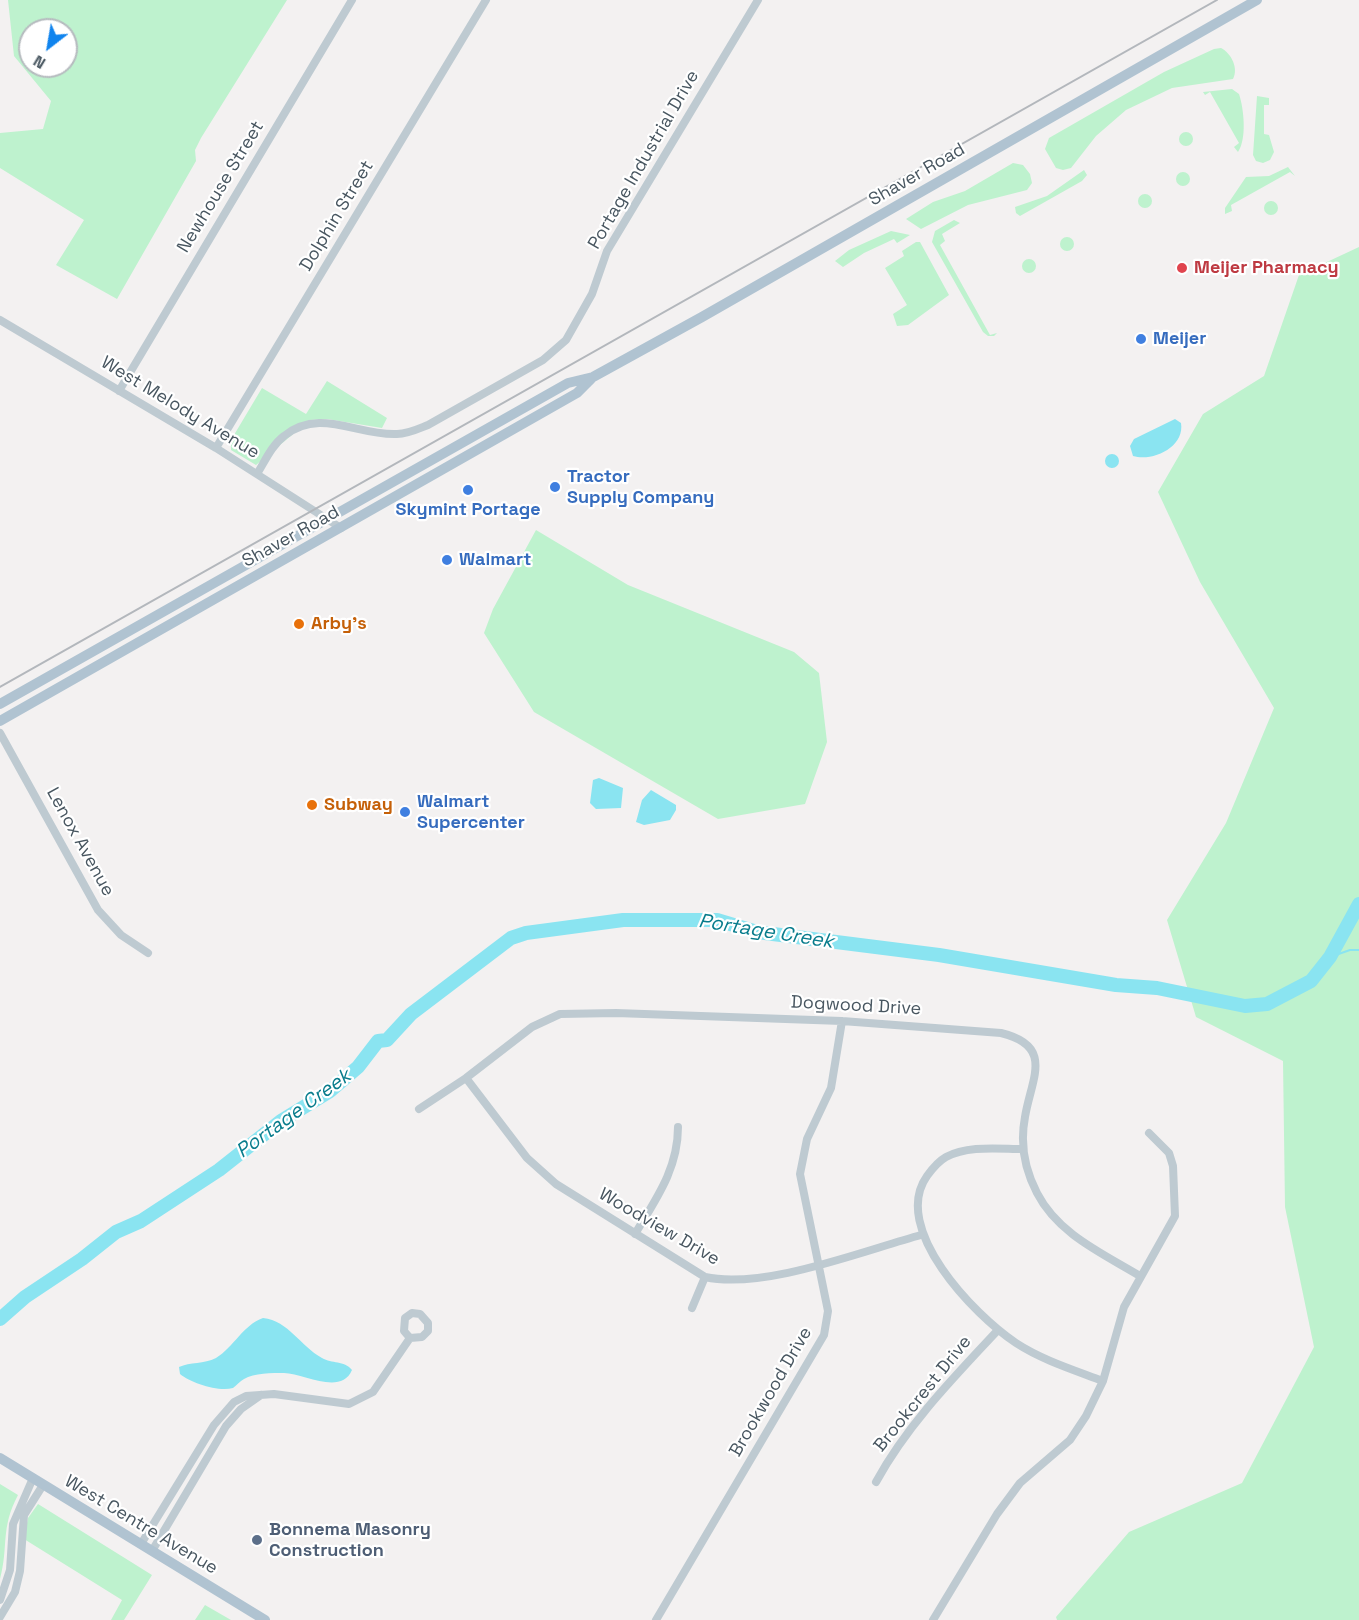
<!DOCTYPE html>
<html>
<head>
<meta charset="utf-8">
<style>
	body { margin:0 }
	#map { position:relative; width:1359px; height:1620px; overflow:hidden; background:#f3f1f1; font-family:"Space Grotesk",sans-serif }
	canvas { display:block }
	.north { position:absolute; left:18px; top:18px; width:60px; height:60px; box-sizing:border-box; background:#fff; border:2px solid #b6bbbf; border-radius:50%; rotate:211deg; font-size:16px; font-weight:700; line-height:24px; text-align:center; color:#485660 }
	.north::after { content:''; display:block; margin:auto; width:21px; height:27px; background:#1084ee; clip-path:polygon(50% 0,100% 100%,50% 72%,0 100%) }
</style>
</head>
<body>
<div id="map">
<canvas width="1359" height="1620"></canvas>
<div class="north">N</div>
</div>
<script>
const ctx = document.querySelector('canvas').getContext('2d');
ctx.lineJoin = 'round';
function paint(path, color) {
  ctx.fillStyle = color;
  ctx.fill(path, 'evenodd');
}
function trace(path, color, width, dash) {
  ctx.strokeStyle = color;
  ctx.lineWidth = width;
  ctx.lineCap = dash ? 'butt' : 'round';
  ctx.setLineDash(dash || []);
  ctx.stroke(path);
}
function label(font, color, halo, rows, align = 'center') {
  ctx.font = font + ' "Space Grotesk",sans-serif';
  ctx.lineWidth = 4.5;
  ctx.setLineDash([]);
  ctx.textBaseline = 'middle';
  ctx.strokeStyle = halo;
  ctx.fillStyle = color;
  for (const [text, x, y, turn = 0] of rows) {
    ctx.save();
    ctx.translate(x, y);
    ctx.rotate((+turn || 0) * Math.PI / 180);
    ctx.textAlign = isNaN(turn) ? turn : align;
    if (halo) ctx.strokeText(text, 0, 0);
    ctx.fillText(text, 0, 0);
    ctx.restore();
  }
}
const green = new Path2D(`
	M 8,0 L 287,0 L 201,138 L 195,150 L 196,161 L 117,299 L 56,265 L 84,220 L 0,168 L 0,133 L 43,129 L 51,101 L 14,56 ZM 30,30 L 66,30 L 66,66 L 30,66 Z
	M 1221,48 C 1231,53 1239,68 1233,79 L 1172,88 L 1126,110 L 1096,136 L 1071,168 L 1063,170 L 1056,168 L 1045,149 L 1049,138 L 1164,72 L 1214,49 Z
	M 1232,89 L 1239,94 C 1244,109 1247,139 1238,152 L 1234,147 L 1239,143 L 1210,92 L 1205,95 L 1203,92 Z
	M 1257,96 L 1269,98 L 1269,105 L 1264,105 L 1264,134 L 1269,135 L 1274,152 L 1270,160 L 1263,163 L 1256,161 L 1253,155 Z
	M1179 139a7 7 0 1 1 14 0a7 7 0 1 1-14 0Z
	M 1013,163 L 1023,165 L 1030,174 L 1032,183 L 1027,190 L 968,205 L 921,229 L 906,219 L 933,202 L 965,191 Z
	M 1288,167 L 1295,176 L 1290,172 L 1231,205 L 1232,211 L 1225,214 L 1225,208 L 1246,177 L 1269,176 Z
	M 1084,170 L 1087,175 L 1082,181 L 1020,216 L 1016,213 L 1015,207 L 1047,196 Z
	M1176 179a7 7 0 1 1 14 0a7 7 0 1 1-14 0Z
	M1138 201a7 7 0 1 1 14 0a7 7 0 1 1-14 0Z
	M1264 208a7 7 0 1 1 14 0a7 7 0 1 1-14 0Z
	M 954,220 L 960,223 L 942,234 L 945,241 L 940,245 L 990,335 L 997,333 L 994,336 L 988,336 L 983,332 L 932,242 L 935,231 Z
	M 891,231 L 910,235 L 897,243 L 894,239 L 864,253 L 843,267 L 835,261 L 849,250 Z
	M1060 244a7 7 0 1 1 14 0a7 7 0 1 1-14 0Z
	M 916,242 L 920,242 L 949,295 L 908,325 L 897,326 L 893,314 L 907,305 L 885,268 L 904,256 L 902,251 Z
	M 1359,247 L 1359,1620 L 1057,1620 L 1056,1617 L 1129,1532 L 1242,1483 L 1314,1347 L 1285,1207 L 1283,1061 L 1196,1017 L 1167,920 L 1226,823 L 1274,708 L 1200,582 L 1158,492 L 1203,414 L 1264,376 L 1299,275 Z
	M1022 266a7 7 0 1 1 14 0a7 7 0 1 1-14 0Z
	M 327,381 L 387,418 L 382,428 L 327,419 L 310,420 L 256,465 L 231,450 L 231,440 L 262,388 L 306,414 Z
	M 536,530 L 628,585 L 794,652 L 819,673 L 827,742 L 805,804 L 718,819 L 534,712 L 484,633 L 493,609 Z
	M 0,1484 L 18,1495 C 0,1529 9,1546 0,1579 Z
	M 38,1504 L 152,1575 L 124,1620 L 111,1620 L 122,1600 L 24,1539 L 28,1518 Z
	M 205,1605 L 231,1620 L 195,1620 Z`);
const water = new Path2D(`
	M 1175,419 L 1181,423 C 1185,447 1153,462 1133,456 L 1130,446 L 1134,439 Z
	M1105 461a7 7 0 1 1 14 0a7 7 0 1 1-14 0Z
	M 599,778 L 623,788 L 621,808 L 596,809 L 590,803 L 593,780 Z
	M 651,790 L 676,805 L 676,810 L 670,820 L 644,825 L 636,822 L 642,800 Z
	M 263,1318 C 289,1321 300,1346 322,1358 C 332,1364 344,1360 352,1370 C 341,1396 303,1373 284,1373 C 272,1373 254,1373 244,1379 C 240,1381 236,1386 233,1388 C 218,1392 191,1383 180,1374 L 179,1367 C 190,1362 204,1364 216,1358 C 234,1347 243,1325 263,1318 Z`);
const stream = new Path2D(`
	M 1330,957 L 1350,950 L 1359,950`);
const river = new Path2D(`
	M 0,1319 L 25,1297 L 82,1259 L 116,1232 L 141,1221 L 219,1170 L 281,1121 L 330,1091 L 358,1067 L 378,1041 L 387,1040 L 411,1014 L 511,938 L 526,933 L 623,920 L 717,920 L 757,932 L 939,955 L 1116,985 L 1157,988 L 1245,1006 L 1267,1004 L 1311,981 L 1330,957 L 1359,904`);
const minor = new Path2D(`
	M 0,320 L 216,448 L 341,528
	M 119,391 L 352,0
	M 216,448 L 486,0
	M 257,474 C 265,461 272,445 284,436 C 320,407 357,436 397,434 C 408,434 418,429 428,425 L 543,360 L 566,340 L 592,294 L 607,251 L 758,0
	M 0,733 L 98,910 L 121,935 L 148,953
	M 466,1078 L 527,1158 L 556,1184 L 705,1277 C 764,1290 862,1251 921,1235
	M 419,1109 L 466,1078 L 532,1027 L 560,1014 L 616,1013 L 842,1021 L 1001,1033 C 1055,1046 1031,1079 1025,1117 C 1020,1143 1025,1170 1037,1193 C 1058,1234 1102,1253 1140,1276
	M 1023,1149 C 999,1149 968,1145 946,1157 C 939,1161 932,1169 927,1176 C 890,1228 974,1315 1016,1343 C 1042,1360 1074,1370 1103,1381
	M 635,1234 C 656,1199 678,1169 678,1127
	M 692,1308 L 705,1277
	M 876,1482 C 907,1425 954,1377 998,1330
	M 141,1544 L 214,1425 L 234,1402 L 246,1396 L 274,1394 L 349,1404 L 373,1392 L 410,1338 L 404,1331 L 405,1318 L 412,1313 L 420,1314 L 428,1323 L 428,1331 L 422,1337 L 410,1338
	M 152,1551 L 226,1426 L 241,1409 L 261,1395
	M 0,1600 L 10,1570 L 13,1524 L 33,1478
	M 0,1617 L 15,1592 L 20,1571 L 24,1515 L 43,1485
	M 656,1620 L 824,1335 L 828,1311 L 800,1174 L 807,1139 L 831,1088 L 842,1021
	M 933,1620 L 997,1514 L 1020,1483 L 1070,1440 L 1086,1416 L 1103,1381 L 1124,1307 L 1175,1216 L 1173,1166 L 1169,1153 L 1149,1133`);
const major = new Path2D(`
	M 0,704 L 568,383 L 593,377 L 702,317 L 1257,0
	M 0,721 L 577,393 L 591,379
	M 0,1458 L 265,1620`);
const rail = new Path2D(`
	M 0,687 L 1217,0`);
const markers = [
	[1182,268,6,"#e0444e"],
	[1141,339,6,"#3f7fe0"],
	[555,487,6,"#3f7fe0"],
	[468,490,6,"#3f7fe0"],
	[447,560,6,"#3f7fe0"],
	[299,624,6,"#e8710a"],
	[312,805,6,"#e8710a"],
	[405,812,6,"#3f7fe0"],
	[257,1540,6,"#5c6f8a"]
];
const streetNames = [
	["Portage Industrial Drive",644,160,-60],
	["Shaver Road",917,175,-30],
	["Newhouse Street",221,187,-59],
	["Dolphin Street",337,216,-59],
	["West Melody Avenue",180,408,31],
	["Shaver Road",291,537,-29],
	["Lenox Avenue",80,842,61],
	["Dogwood Drive",856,1006,3],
	["Woodview Drive",659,1227,30],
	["Brookwood Drive",771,1392,-60],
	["Brookcrest Drive",923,1394,-51],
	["West Centre Avenue",141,1525,31]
];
const healthNames = [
	["Meijer Pharmacy",1194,268]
];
const shopNames = [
	["Meijer",1153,339],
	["Tractor",567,477],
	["Supply Company",567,498],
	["Skymint Portage",468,510,"center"],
	["Walmart",459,560],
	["Walmart",417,802],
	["Supercenter",417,823]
];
const foodNames = [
	["Arby's",311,624],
	["Subway",324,805]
];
const serviceNames = [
	["Bonnema Masonry",269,1530],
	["Construction",269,1551]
];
const waterNames = [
	["Portage Creek",766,932,9],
	["Portage Creek",294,1114,-36]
];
paint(green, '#bef2ce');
paint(water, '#8ae4f1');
trace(stream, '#8ae4f1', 2);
trace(river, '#8ae4f1', 14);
trace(minor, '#becad1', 8);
trace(major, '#b0c3d1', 10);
trace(rail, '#b3b7bc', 2);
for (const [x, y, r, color] of markers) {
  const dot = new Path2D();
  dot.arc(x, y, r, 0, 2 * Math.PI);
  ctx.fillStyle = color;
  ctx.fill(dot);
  trace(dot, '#fff', 2);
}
label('18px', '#485660', '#fff', streetNames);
label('bold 18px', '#be3a42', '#fff', healthNames, 'left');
label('bold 18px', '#366cbe', '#fff', shopNames, 'left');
label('bold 18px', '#c56008', '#fff', foodNames, 'left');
label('bold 18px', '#4e5e75', '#fff', serviceNames, 'left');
label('italic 20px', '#087c8c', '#fff', waterNames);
</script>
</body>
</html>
